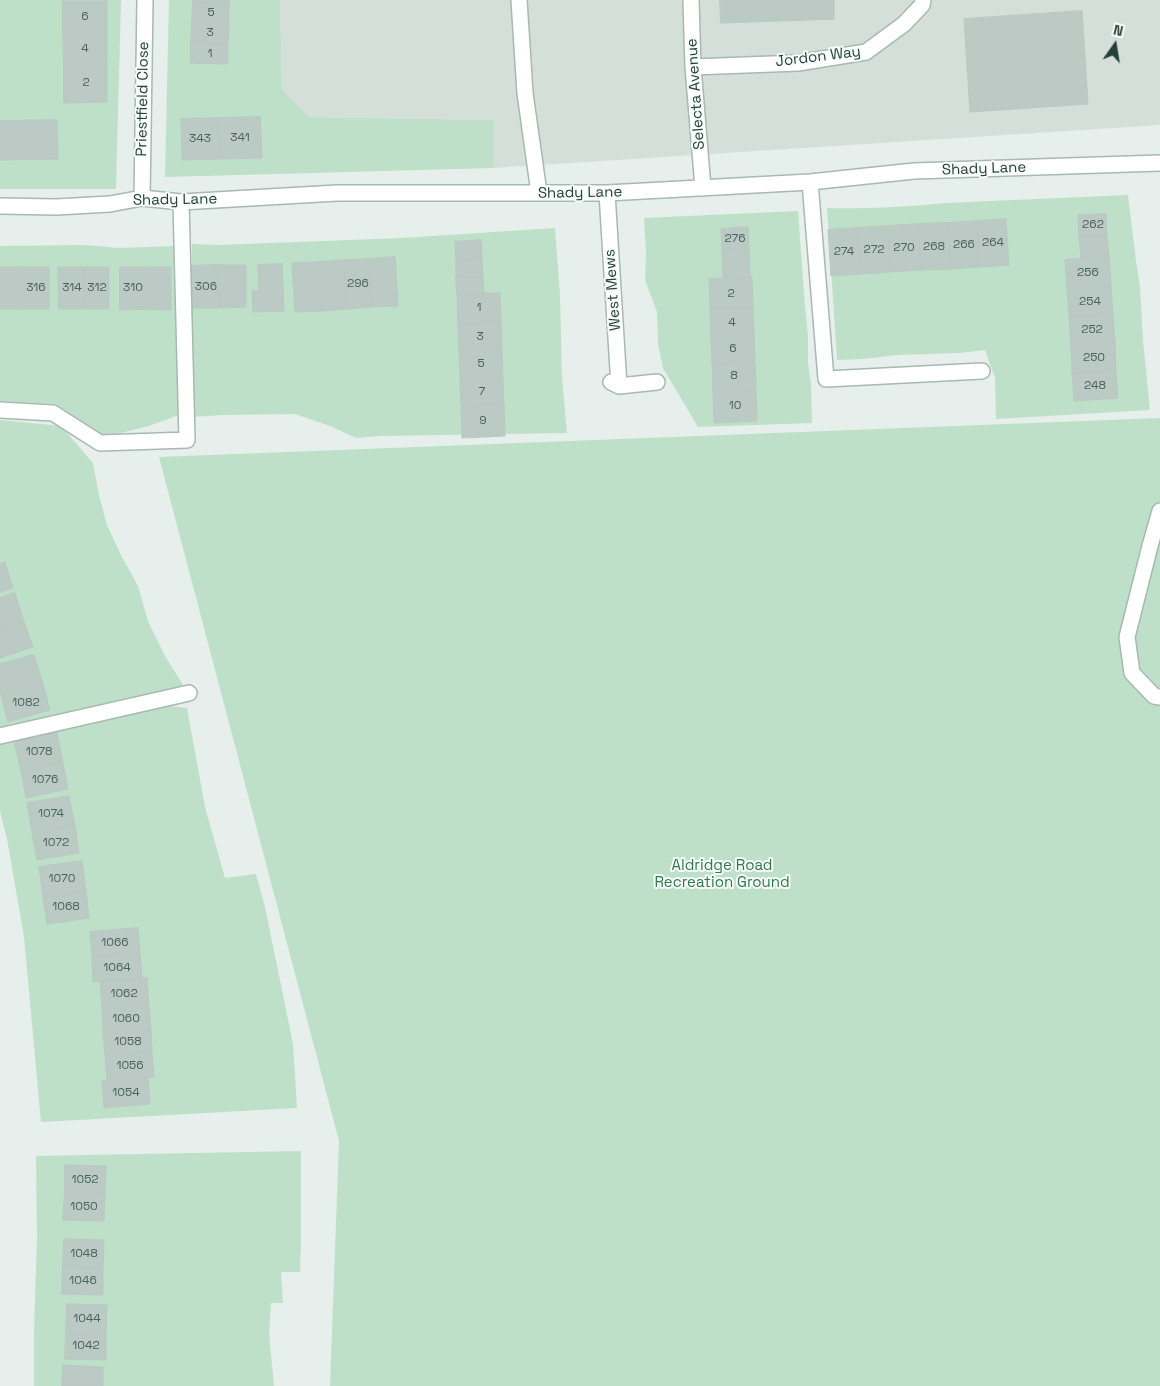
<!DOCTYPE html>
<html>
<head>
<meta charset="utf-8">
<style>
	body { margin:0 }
	#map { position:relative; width:1160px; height:1386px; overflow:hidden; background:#e6efeb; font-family:"Space Grotesk",sans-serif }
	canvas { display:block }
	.north { position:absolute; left:1090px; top:20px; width:50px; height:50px; -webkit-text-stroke:4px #f7fbf9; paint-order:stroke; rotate:13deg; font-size:14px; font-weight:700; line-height:20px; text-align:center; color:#24423a }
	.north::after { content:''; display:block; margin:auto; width:18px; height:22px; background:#24423a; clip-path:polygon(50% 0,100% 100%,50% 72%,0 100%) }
</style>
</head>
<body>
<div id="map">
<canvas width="1160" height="1386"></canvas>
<div class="north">N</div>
</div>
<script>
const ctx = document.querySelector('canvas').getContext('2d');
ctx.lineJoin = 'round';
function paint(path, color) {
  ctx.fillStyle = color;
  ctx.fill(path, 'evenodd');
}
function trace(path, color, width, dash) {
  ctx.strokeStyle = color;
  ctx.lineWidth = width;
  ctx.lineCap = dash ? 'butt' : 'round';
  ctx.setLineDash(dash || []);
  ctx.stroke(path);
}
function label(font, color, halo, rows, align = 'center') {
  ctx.font = font + ' "Space Grotesk",sans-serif';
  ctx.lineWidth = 4;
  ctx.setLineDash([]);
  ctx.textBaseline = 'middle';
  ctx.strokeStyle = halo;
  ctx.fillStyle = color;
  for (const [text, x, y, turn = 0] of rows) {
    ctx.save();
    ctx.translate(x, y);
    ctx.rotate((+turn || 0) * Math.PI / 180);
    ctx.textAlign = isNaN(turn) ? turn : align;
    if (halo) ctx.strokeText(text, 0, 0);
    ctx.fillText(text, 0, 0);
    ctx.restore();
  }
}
const built = new Path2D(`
	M 280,0 L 1160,0 L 1160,125 L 493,168 L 493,120 L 309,117 L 282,89 Z`);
const green = new Path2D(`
	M 0,0 L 121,0 L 116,189 L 0,189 Z
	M 169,0 L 280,0 L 282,89 L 309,117 L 494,120 L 493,168 L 165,177 Z
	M 1128,195 L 1136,261 L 1140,287 L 1143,341 L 1150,410 L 996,419 L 995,378 L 985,350 L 960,353 L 897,355 L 863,359 L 837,360 L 827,208 C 867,209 906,207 946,203 Z
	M 798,211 L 805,307 L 808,336 L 808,363 L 811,384 L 812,423 L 698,427 L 663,368 L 658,344 L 657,312 L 645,280 L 646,252 L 644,218 Z
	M 555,228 L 560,295 L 562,378 L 567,433 L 379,436 L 356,438 L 330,426 L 295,414 L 222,415 L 192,417 L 192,244 L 218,245 L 402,238 Z
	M 86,245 L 118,248 L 177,246 L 179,415 L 149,426 L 117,434 L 97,435 L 87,426 L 56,404 L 0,401 L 0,246 Z
	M 1160,418 L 1160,1386 L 330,1386 L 339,1141 L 159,457 Z
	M 0,420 L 61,426 L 93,463 L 99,495 L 107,525 L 121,555 L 138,586 L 148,621 L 165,656 L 183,685 L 166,693 L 0,730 Z
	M 161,705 L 187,708 L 205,807 L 225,878 L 256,874 L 265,907 L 293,1044 L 297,1108 L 41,1122 L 24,937 L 7,839 L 0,811 L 0,745 Z
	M 301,1151 L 301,1242 L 300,1272 L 281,1272 L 283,1303 L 271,1303 L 269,1334 L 274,1386 L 34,1386 L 34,1331 L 37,1237 L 36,1156 Z`);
const building = new Path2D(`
	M 193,0 L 230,0 L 229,3 L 193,2 Z
	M 720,0 L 834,0 L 834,19 L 721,23 Z
	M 63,1 L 107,1 L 107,33 L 63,33 Z
	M 193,2 L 229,3 L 229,23 L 192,23 Z
	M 1082,11 L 1088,104 L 970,112 L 964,19 Z
	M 192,23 L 229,23 L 228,44 L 191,43 Z
	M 63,33 L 107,33 L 107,64 L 64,64 Z
	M 191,43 L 228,44 L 228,64 L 191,63 Z
	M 64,64 L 107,64 L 107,102 L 64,103 Z
	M 260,117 L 262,158 L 220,159 L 219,118 Z
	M 219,118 L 220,159 L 182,160 L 181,119 Z
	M 57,120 L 58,159 L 0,160 L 0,121 Z
	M 1106,214 L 1107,235 L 1079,237 L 1078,215 Z
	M 1006,219 L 1009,265 L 979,267 L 977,221 Z
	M 977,221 L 979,267 L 950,269 L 948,223 Z
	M 948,223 L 950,269 L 921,270 L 918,224 Z
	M 918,224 L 921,270 L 891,272 L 888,226 Z
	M 888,226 L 891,272 L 861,274 L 858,228 Z
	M 748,227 L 749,250 L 722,252 L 721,229 Z
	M 858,228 L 861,274 L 831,276 L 828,230 Z
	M 1107,235 L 1109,257 L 1081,259 L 1079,237 Z
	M 481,240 L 482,259 L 456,260 L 455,242 Z
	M 749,250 L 750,277 L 723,278 L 722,252 Z
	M 395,257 L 398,306 L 372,307 L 369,259 Z
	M 1109,257 L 1111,286 L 1067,289 L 1065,260 Z
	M 369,259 L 372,307 L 347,309 L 344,260 Z
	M 482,259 L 483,277 L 456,277 L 456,260 Z
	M 344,260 L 347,309 L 322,311 L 320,262 Z
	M 320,262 L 322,311 L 295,312 L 292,263 Z
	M 282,264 L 284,311 L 253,312 L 252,291 L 259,290 L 258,265 Z
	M 219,265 L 220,308 L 192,308 L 191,266 Z
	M 219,265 L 246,265 L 246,307 L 220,308 Z
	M 0,267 L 24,267 L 24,309 L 0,309 Z
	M 24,267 L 49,267 L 49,309 L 24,309 Z
	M 58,267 L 84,267 L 85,309 L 59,309 Z
	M 84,267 L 109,267 L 109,309 L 85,309 Z
	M 120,267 L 146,267 L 146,309 L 120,310 Z
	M 146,267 L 171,267 L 171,310 L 146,309 Z
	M 456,277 L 483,277 L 484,293 L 457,294 Z
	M 752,277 L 753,308 L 710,309 L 709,279 Z
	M 1111,286 L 1113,314 L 1069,317 L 1067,289 Z
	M 484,293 L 500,293 L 501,323 L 458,324 L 457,294 Z
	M 753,308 L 754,336 L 711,337 L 710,309 Z
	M 1113,314 L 1115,343 L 1071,346 L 1069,317 Z
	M 501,323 L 502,350 L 459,352 L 458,324 Z
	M 754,336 L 755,362 L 712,364 L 711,337 Z
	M 1115,343 L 1116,371 L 1072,373 L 1071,346 Z
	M 502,350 L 503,377 L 460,379 L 459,352 Z
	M 755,362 L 756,389 L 713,391 L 712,364 Z
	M 1116,371 L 1118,398 L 1074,401 L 1072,373 Z
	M 503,377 L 504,404 L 461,406 L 460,379 Z
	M 756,389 L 757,421 L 714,423 L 713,391 Z
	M 504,404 L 505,436 L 462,438 L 461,406 Z
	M 5,562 L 13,588 L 0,592 L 0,564 Z
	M 15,593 L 24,622 L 0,630 L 0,598 Z
	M 24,622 L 33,647 L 0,658 L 0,630 Z
	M 34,655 L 43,684 L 1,695 L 0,691 L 0,664 Z
	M 43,684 L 50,710 L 8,722 L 1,695 Z
	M 57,733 L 63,763 L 21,771 L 14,741 Z
	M 63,763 L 68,789 L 26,798 L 21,771 Z
	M 69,796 L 75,826 L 32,833 L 27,803 Z
	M 75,826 L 79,853 L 37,860 L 32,833 Z
	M 82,861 L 86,891 L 43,897 L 39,867 Z
	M 86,891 L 89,918 L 47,924 L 43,897 Z
	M 138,928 L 140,953 L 92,957 L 90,932 Z
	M 140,953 L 142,979 L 93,982 L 92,957 Z
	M 147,978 L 149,1006 L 102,1009 L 100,982 Z
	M 149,1006 L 151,1030 L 103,1033 L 102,1009 Z
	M 151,1030 L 152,1052 L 105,1055 L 103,1033 Z
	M 152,1052 L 154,1077 L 107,1081 L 105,1055 Z
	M 148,1078 L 150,1104 L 104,1108 L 102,1081 Z
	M 65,1165 L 106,1166 L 105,1195 L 65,1193 Z
	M 65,1193 L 105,1195 L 104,1221 L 63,1220 Z
	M 64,1239 L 104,1240 L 103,1268 L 63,1267 Z
	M 63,1267 L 103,1268 L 103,1295 L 62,1294 Z
	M 67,1304 L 107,1305 L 106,1334 L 66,1333 Z
	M 66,1333 L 106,1334 L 106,1360 L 65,1359 Z
	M 63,1365 L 103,1367 L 103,1386 L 62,1386 Z`);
const minor = new Path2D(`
	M 519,0 L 525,93 L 539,193
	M 691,0 L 693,67 L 703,188
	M 693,67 L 798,63 L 866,52 L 904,24 L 922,5 L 923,0
	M 810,182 L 826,379 L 982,371
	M 607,193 L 619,386
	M 142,198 L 145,0
	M 0,206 L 56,207 L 110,204 L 142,198 L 181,202 L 337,193 L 607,193 L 810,182 L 914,171 L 1160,163
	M 611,382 L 619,386 L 657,382
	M 0,410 L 53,413 L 100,443 L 187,440 L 181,202
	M 1160,511 L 1150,546 L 1127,637 L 1132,673 L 1154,696 L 1160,697
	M 0,736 L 189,693`);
const numberNames = [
	["5",211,13],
	["6",85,17],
	["3",210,33],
	["4",85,49],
	["1",210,54],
	["2",86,83],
	["341",240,138],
	["343",200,139],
	["262",1093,225],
	["276",735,239],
	["264",993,243],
	["266",964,245],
	["268",934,247],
	["270",904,248],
	["272",874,250],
	["274",844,252],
	["256",1088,273],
	["296",358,284],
	["306",206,287],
	["316",36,288],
	["314",72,288],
	["312",97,288],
	["310",133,288],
	["2",731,294],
	["254",1090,302],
	["1",479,308],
	["4",732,323],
	["252",1092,330],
	["3",480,337],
	["6",733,349],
	["250",1094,358],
	["5",481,364],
	["8",734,376],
	["248",1095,386],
	["7",482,392],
	["10",735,406],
	["9",483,421],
	["1082",26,703],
	["1078",39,752],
	["1076",45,780],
	["1074",51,814],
	["1072",56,843],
	["1070",62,879],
	["1068",66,907],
	["1066",115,943],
	["1064",117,968],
	["1062",124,994],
	["1060",126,1019],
	["1058",128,1042],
	["1056",130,1066],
	["1054",126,1093],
	["1052",85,1180],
	["1050",84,1207],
	["1048",84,1254],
	["1046",83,1281],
	["1044",87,1319],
	["1042",86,1346]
];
const streetNames = [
	["Jordon Way",818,57,-7],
	["Selecta Avenue",696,94,-94],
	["Priestfield Close",143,99,-89],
	["Shady Lane",984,169,-2],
	["Shady Lane",580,193,-1],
	["Shady Lane",175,200,-1],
	["West Mews",613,290,-94]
];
const parkNames = [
	["Aldridge Road",722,866],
	["Recreation Ground",722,883]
];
paint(built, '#d4dfda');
paint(green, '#bfe0c8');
paint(building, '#bbcac4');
trace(building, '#b8c9c2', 1);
trace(minor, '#a8b8b2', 18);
trace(minor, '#fff', 15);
label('12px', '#4a645c', null, numberNames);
label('15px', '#24423a', '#f7fbf9', streetNames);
label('15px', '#2d7a4b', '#f7fbf9', parkNames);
</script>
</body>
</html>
